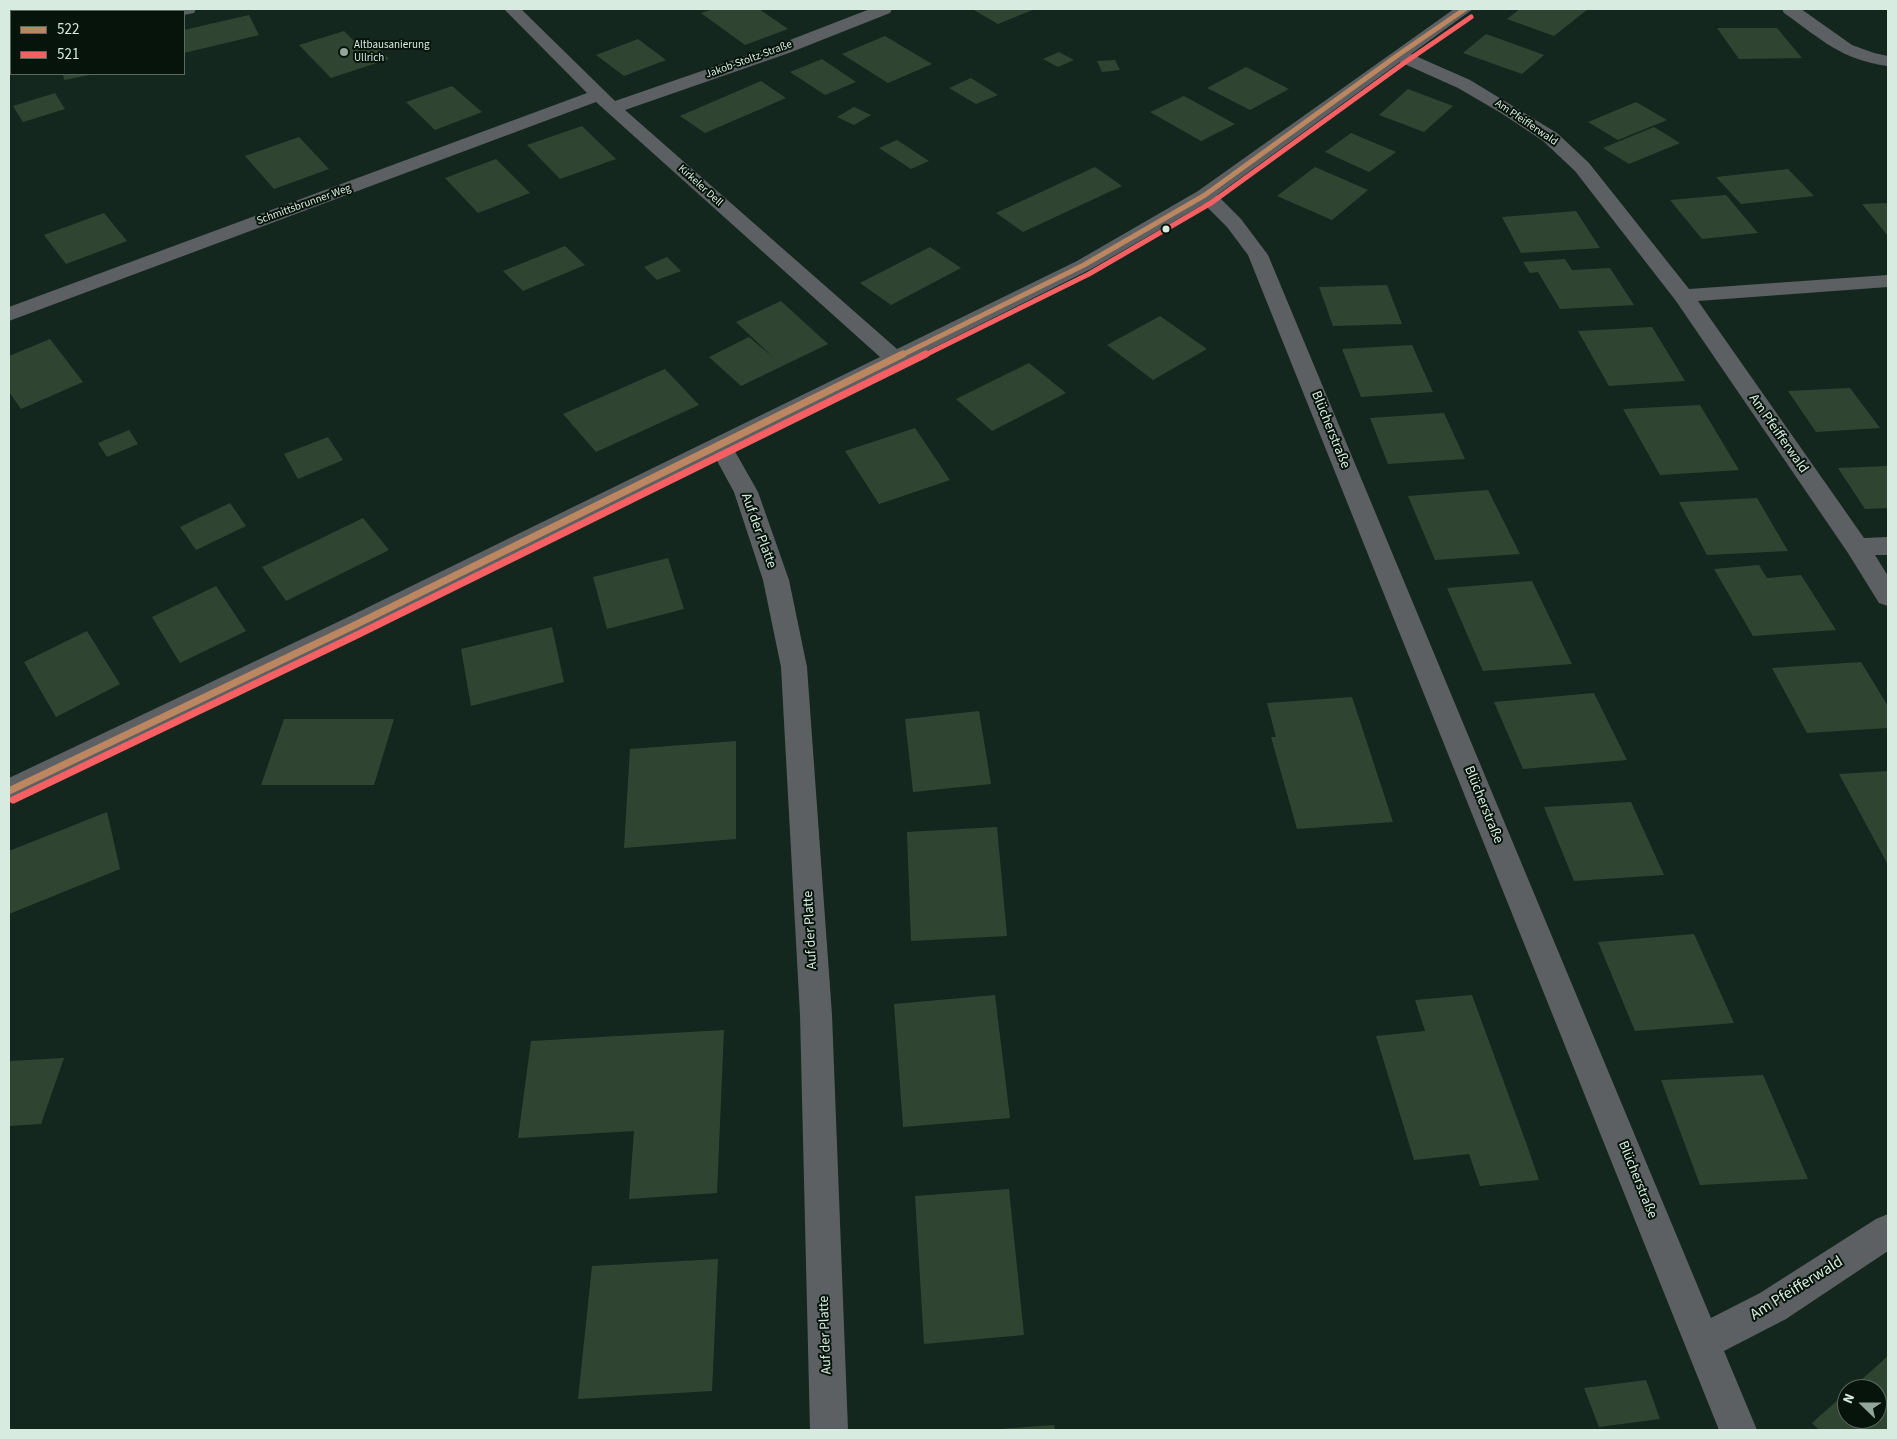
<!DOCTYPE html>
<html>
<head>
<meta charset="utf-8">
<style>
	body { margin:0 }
	#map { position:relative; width:1897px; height:1439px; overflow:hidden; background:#13271e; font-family:"Source Sans 3",sans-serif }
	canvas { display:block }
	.frame { position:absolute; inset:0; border:10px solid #d8ebe0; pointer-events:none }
	.legend { position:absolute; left:10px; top:10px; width:175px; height:65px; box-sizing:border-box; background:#06140c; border:1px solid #5a6a61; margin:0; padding:6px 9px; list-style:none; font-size:15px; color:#d8ebe0 }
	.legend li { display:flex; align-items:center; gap:10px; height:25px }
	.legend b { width:25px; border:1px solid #5a6a61 }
	.north { position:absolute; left:1837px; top:1379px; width:50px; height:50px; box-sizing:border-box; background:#06140c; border:1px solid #5a6a61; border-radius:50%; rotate:292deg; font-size:14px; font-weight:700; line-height:20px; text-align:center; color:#d8ebe0 }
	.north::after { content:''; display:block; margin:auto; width:18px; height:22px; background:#93a69c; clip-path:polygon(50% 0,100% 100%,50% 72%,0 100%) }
</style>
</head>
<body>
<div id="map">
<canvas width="1897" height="1439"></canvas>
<div class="frame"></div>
<ul class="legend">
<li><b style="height:6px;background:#bb8660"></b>522</li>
<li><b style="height:6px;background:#f66062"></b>521</li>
</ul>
<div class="north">N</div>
</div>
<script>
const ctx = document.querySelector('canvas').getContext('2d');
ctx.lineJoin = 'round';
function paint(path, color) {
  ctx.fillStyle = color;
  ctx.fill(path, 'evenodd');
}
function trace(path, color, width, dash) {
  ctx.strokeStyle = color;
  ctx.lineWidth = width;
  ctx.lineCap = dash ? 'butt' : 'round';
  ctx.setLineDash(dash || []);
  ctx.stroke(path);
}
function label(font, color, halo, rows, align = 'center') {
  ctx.font = font + ' "Source Sans 3",sans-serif';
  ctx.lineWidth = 4;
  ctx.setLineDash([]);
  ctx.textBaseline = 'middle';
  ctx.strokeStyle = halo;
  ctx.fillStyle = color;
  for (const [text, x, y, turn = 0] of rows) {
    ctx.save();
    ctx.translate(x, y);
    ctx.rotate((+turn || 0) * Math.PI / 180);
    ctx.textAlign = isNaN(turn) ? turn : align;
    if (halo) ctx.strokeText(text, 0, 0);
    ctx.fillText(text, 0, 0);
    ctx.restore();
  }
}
const building = new Path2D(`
	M 9,9 L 94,9 L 94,11 L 11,11 L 11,32 L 9,33 Z
	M 713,9 L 759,9 L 788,29 L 745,45 L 701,13 Z
	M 972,9 L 1035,9 L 998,24 Z
	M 1520,9 L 1588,9 L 1554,36 L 1507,19 Z
	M 249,15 L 259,35 L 184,53 L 184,30 Z
	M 1717,28 L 1777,28 L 1802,58 L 1739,59 Z
	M 344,31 L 356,43 L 370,39 L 389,59 L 331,78 L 299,45 Z
	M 1486,34 L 1544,55 L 1522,74 L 1463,53 Z
	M 885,36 L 932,64 L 888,83 L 842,54 Z
	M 638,39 L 666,60 L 624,76 L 596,55 Z
	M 1059,52 L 1074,60 L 1058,67 L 1043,59 Z
	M 822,59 L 856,82 L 825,95 L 790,72 Z
	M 1115,60 L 1120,70 L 1102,72 L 1097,61 Z
	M 1246,67 L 1289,89 L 1250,110 L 1207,88 Z
	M 63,74 L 90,74 L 90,75 L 64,80 Z
	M 971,78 L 998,95 L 976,104 L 949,88 Z
	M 761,81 L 786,98 L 705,133 L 680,116 Z
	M 452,86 L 482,112 L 435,130 L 406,102 Z
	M 1408,89 L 1453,106 L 1424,132 L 1379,115 Z
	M 55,93 L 65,109 L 23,122 L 13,106 Z
	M 1184,96 L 1235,124 L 1201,141 L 1150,112 Z
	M 1636,102 L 1667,120 L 1618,140 L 1588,122 Z
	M 854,107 L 871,115 L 854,125 L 837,117 Z
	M 582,126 L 616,159 L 560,179 L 527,145 Z
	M 1654,127 L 1680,143 L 1629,164 L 1603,148 Z
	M 1351,133 L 1396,152 L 1369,172 L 1325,152 Z
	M 299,137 L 329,169 L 274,189 L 245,156 Z
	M 897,140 L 929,161 L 911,169 L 879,148 Z
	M 496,159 L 530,193 L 478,213 L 445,178 Z
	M 1095,167 L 1122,186 L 1023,232 L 996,213 Z
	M 1315,167 L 1368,190 L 1332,220 L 1277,196 Z
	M 1788,169 L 1814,196 L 1741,204 L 1716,177 Z
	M 1726,195 L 1758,233 L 1702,239 L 1670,200 Z
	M 1888,203 L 1888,236 L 1862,204 Z
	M 1576,211 L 1600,248 L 1521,253 L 1502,217 Z
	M 104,213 L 127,241 L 66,264 L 44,235 Z
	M 565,246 L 585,265 L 523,291 L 503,271 Z
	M 930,247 L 961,268 L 891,305 L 860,283 Z
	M 667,257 L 681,271 L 657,280 L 644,267 Z
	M 1565,259 L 1572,270 L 1610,268 L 1634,305 L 1560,309 L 1538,272 L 1530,273 L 1523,262 Z
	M 1387,285 L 1402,324 L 1333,326 L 1319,287 Z
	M 781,301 L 828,344 L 741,386 L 709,357 L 749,337 L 774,358 L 736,322 Z
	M 1160,316 L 1207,349 L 1153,380 L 1107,345 Z
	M 1652,327 L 1685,381 L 1609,386 L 1578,331 Z
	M 50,339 L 83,382 L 21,409 L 9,392 L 9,356 Z
	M 1412,345 L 1433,392 L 1361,397 L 1342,349 Z
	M 1029,363 L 1066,393 L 992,431 L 956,399 Z
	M 665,369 L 699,405 L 596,452 L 563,414 Z
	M 1850,388 L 1880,428 L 1816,432 L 1788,391 Z
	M 1700,405 L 1739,470 L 1660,475 L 1623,409 Z
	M 1444,413 L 1465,459 L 1388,464 L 1370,418 Z
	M 915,428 L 950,480 L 879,504 L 845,451 Z
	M 129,430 L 138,444 L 107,457 L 98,443 Z
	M 328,437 L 343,460 L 298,479 L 284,454 Z
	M 1888,466 L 1888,508 L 1865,509 L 1838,468 Z
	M 1488,490 L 1520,554 L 1435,560 L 1408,496 Z
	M 1757,498 L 1788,551 L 1707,555 L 1679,502 Z
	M 230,503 L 246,526 L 196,550 L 180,527 Z
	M 363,518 L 389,550 L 286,601 L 262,567 Z
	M 668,558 L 684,609 L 607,629 L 593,577 Z
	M 1759,565 L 1767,578 L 1801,575 L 1836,630 L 1753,636 L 1714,569 Z
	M 1532,581 L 1572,664 L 1483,671 L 1447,588 Z
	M 216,586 L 246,631 L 180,663 L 152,617 Z
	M 552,627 L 564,682 L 471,706 L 461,649 Z
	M 87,631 L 120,684 L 56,717 L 24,662 Z
	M 1861,662 L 1888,706 L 1888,728 L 1807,733 L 1772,668 Z
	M 1594,693 L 1627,760 L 1523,769 L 1494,702 Z
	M 1352,697 L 1393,822 L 1297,829 L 1271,737 L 1276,737 L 1267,703 Z
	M 979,711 L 991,784 L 913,792 L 905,719 Z
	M 284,719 L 394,719 L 374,785 L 261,785 Z
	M 736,741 L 736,839 L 624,848 L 630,749 Z
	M 1888,771 L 1888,865 L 1839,774 Z
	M 1631,802 L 1664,875 L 1574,881 L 1544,807 Z
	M 107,812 L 120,869 L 9,914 L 9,851 Z
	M 997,827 L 1007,936 L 911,941 L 907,832 Z
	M 1694,934 L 1734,1023 L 1635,1031 L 1598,942 Z
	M 995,995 L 1010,1118 L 903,1127 L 894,1004 Z
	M 1472,995 L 1528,1148 L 1539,1180 L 1480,1186 L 1469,1154 L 1414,1160 L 1376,1036 L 1425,1031 L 1415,1000 Z
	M 724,1030 L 717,1193 L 629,1199 L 634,1131 L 518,1138 L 531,1041 Z
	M 64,1058 L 41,1124 L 9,1126 L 9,1061 Z
	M 1763,1075 L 1808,1179 L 1700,1185 L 1661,1080 Z
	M 1009,1189 L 1024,1335 L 924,1344 L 915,1196 Z
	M 718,1259 L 712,1391 L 578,1399 L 592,1266 Z
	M 1888,1356 L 1888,1430 L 1819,1430 L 1812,1423 L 1847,1392 L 1847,1419 L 1877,1419 L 1877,1389 L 1851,1389 Z
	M 1646,1380 L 1660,1419 L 1599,1427 L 1584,1388 Z
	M 1054,1425 L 1055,1430 L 1001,1430 L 1000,1429 Z`);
const minor = new Path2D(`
	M 504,9 L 521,9 L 615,101 L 777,45 L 870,9 L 892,9 L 890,13 L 789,53 L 625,110 L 897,349 L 1077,261 L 1198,191 L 1454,9 L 1473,9 L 1411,54 L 1470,80 L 1557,133 L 1589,163 L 1689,289 L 1888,275 L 1888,287 L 1698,301 L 1864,538 L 1888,537 L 1888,555 L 1875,555 L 1888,576 L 1888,606 L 1879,603 L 1848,553 L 1676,301 L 1575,171 L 1543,141 L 1501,113 L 1458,88 L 1400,62 L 1217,195 L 1241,219 L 1268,255 L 1711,1318 L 1760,1293 L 1876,1219 L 1888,1214 L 1888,1251 L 1786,1319 L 1724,1351 L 1757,1430 L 1719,1430 L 1248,255 L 1227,227 L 1204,204 L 1091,269 L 733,448 L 758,492 L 789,580 L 807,667 L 832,1015 L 848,1430 L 810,1430 L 800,1015 L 781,667 L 763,580 L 734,492 L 715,457 L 362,633 L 9,803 L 9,778 L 344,619 L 880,357 L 596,102 L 9,321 L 9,307 L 587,93 Z
	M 1782,9 L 1801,9 L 1852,45 L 1874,53 L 1888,56 L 1888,66 C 1841,60 1821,39 1784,13 Z`);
const major = new Path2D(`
	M 169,9 L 196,9 L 194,13 L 184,15 L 184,11 L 168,11 Z
	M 9,40 L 11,40 L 11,50 L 9,50 Z`);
const bus1Far1 = new Path2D(`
	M 900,356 L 1084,265 L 1205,195 L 1398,55 L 1465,9`);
const bus1 = new Path2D(`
	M 9,791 L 353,626 L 903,354`);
const bus2Far1 = new Path2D(`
	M 923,356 L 1089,274 L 1211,203 L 1404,63 L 1471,17`);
const bus2 = new Path2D(`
	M 13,800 L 357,635 L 926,354`);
const markers = [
	[344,52,5,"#93a69c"],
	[1166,229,4.5,"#d8ebe0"]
];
const farPoinames = [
	["Altbausanierung",354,46],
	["Ullrich",354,59]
];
const farStreetnames = [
	["Jakob-Stoltz-Straße",749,60,-20],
	["Am Pfeifferwald",1526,123,34],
	["Kirkeler Dell",700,186,42],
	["Schmittsbrunner Weg",304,205,-20]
];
const streetNames = [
	["Blücherstraße",1330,430,68],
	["Am Pfeifferwald",1778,434,55],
	["Auf der Platte",758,531,70],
	["Blücherstraße",1483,805,68],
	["Auf der Platte",811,930,-93],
	["Blücherstraße",1637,1180,68],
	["Auf der Platte",826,1335,-92]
];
const nearStreetnames = [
	["Am Pfeifferwald",1797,1289,-32]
];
paint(building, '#304531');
paint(minor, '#5d6063');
paint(major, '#596162');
trace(bus1Far1, '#bb8660', 5);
trace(bus1, '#bb8660', 7);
trace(bus2Far1, '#f66062', 5);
trace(bus2, '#f66062', 7);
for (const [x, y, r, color] of markers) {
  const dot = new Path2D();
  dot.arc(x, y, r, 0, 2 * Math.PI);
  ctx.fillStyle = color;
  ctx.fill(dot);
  trace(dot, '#06140c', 2);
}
label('11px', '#d8ebe0', '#06140c', farPoinames, 'left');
label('11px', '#d8ebe0', '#06140c', farStreetnames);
label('14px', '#d8ebe0', '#06140c', streetNames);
label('16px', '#d8ebe0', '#06140c', nearStreetnames);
</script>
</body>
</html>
